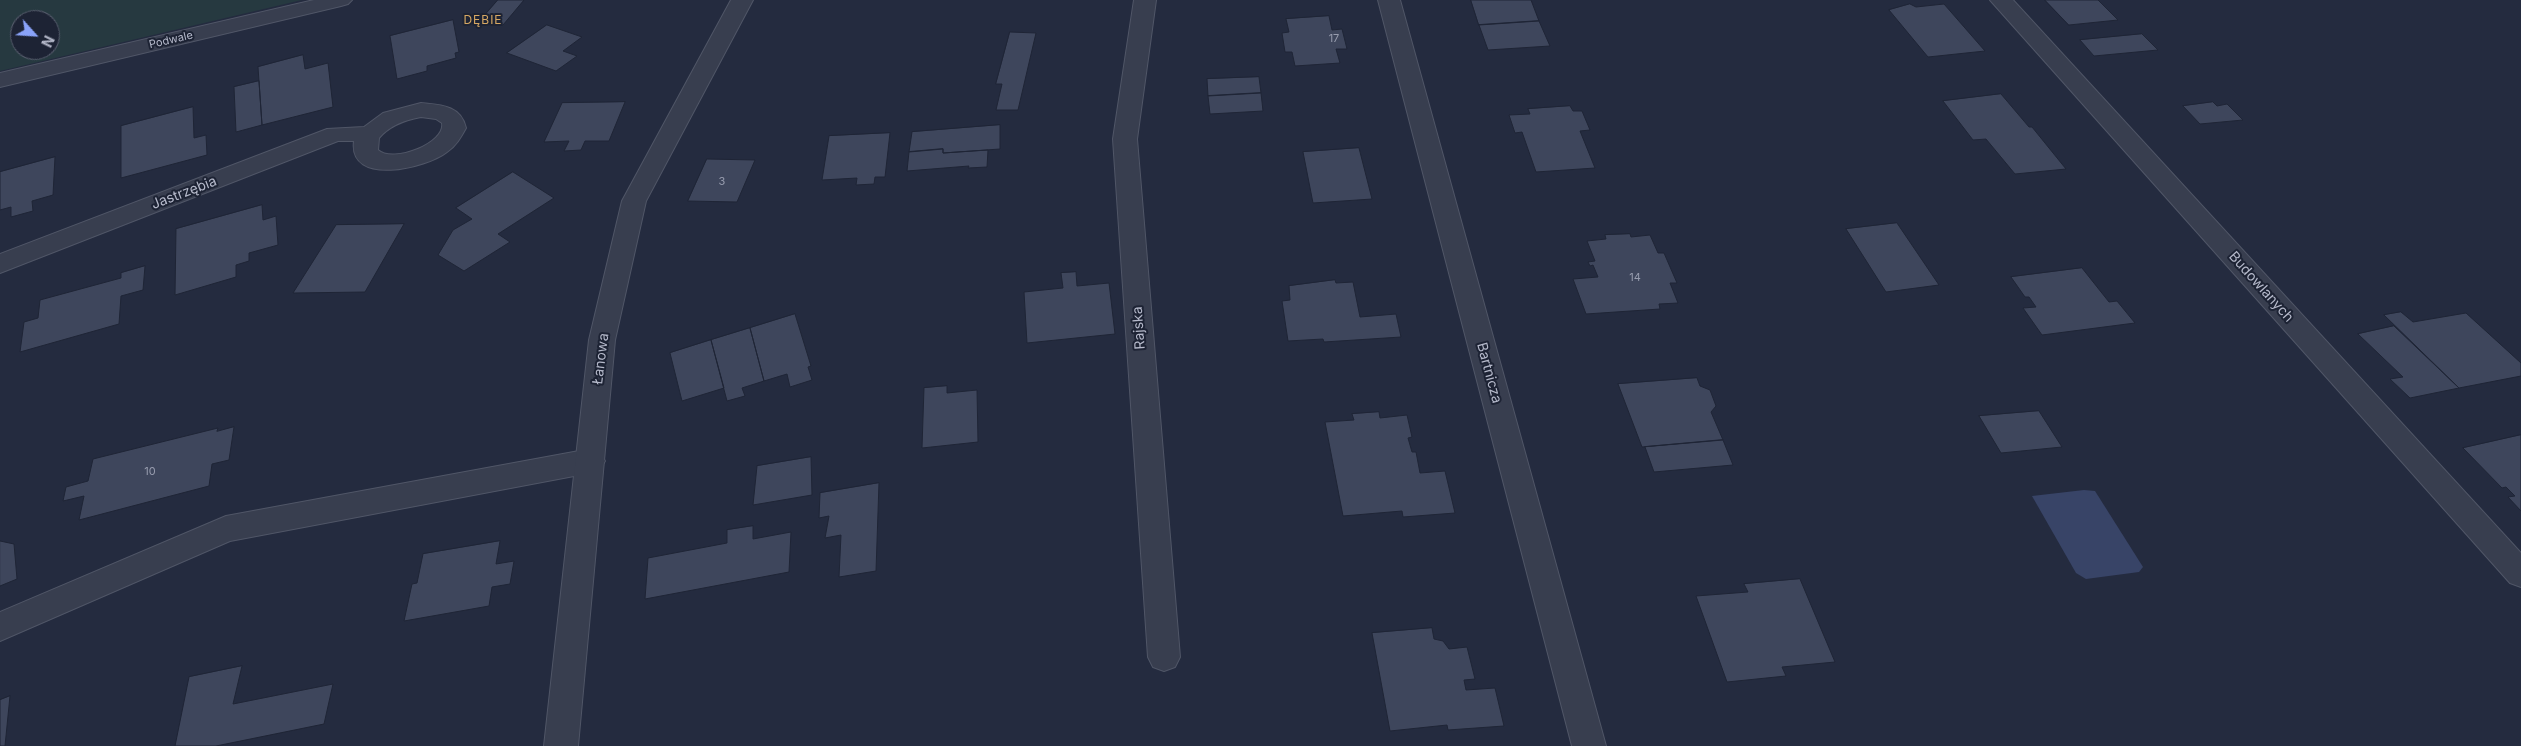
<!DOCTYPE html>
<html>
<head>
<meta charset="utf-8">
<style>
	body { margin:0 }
	#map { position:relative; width:2521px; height:746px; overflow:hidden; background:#242b3f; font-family:Inter,sans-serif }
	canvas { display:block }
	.north { position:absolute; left:10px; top:10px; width:50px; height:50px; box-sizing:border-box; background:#1d2334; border:1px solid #5a5f70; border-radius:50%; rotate:116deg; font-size:14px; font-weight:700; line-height:20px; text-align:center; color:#b5b9ca }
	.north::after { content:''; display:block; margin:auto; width:18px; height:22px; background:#8aa3f9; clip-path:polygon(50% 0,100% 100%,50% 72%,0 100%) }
</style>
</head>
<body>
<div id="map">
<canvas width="2521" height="746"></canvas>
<div class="north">N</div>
</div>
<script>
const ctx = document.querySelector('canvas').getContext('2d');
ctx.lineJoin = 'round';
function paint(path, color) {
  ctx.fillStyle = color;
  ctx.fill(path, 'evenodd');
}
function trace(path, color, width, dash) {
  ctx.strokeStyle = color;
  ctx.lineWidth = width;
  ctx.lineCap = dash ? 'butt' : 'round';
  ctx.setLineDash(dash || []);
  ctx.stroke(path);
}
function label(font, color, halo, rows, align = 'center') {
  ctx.font = font + ' Inter,sans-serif';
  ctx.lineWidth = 4;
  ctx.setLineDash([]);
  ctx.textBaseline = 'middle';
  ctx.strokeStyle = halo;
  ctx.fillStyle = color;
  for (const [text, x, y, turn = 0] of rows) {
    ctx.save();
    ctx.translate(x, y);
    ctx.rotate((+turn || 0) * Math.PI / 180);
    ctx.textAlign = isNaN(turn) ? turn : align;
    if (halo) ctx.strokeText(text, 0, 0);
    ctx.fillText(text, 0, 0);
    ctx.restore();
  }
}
const green = new Path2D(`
	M 0,0 L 302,0 L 0,71 ZM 20,20 L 50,20 L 50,50 L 20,50 Z`);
const water = new Path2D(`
	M 2084,490 L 2095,491 L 2143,567 L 2139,572 L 2086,579 L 2076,573 L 2032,496 Z`);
const building = new Path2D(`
	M 498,0 L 524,0 L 503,25 L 478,23 Z
	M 1471,0 L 1531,0 L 1539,21 L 1479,25 Z
	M 2045,0 L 2098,0 L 2118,20 L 2069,25 Z
	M 1910,4 L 1916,7 L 1944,4 L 1985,51 L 1928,57 L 1889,10 Z
	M 1329,16 L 1332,30 L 1342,29 L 1347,49 L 1336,49 L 1340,63 L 1295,66 L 1292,52 L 1285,52 L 1282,33 L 1289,32 L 1286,19 Z
	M 453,20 L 459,52 L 455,53 L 456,58 L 427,66 L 427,71 L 397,79 L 390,36 Z
	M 1539,21 L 1550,46 L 1488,50 L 1479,25 Z
	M 547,25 L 582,37 L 563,51 L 577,56 L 556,71 L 507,53 Z
	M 1010,32 L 1036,33 L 1018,110 L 996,110 L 1002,84 L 996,84 Z
	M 2142,34 L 2158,50 L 2094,56 L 2080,40 Z
	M 303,55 L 305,69 L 328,63 L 333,107 L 262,125 L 258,67 Z
	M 1259,77 L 1261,93 L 1208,96 L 1207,79 Z
	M 259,81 L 262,125 L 236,132 L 234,87 Z
	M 1261,93 L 1263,111 L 1210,114 L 1208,96 Z
	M 2001,94 L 2029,127 L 2032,127 L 2066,169 L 2015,174 L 1986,139 L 1973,140 L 1943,101 Z
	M 625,102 L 609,141 L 585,141 L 581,150 L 564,151 L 569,141 L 544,142 L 562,103 Z
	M 2213,102 L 2217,106 L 2227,104 L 2243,120 L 2200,124 L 2183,106 Z
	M 1570,106 L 1573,111 L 1582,111 L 1590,130 L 1580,131 L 1595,168 L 1536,172 L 1522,132 L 1515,133 L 1509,115 L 1530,114 L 1528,109 Z
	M 193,107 L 194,138 L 206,135 L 207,155 L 121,178 L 121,126 Z
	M 1000,125 L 1000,149 L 943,153 L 943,149 L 909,152 L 912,132 Z
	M 890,133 L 885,177 L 875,177 L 874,184 L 856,185 L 857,178 L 822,180 L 829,136 Z
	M 1359,148 L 1372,199 L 1313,203 L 1303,152 Z
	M 943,149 L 943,153 L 988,150 L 987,167 L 968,168 L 969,166 L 907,171 L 909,152 Z
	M 55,157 L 53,195 L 32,201 L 33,211 L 11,217 L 11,207 L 0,210 L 0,172 Z
	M 707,159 L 755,160 L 737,202 L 688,201 Z
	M 513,172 L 554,198 L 498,234 L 510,242 L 464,271 L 438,255 L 453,230 L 472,219 L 456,208 Z
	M 262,205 L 263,220 L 276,216 L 278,245 L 249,253 L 249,261 L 236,265 L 236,277 L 175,295 L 176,229 Z
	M 1897,223 L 1939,285 L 1886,292 L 1846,229 Z
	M 404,224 L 365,292 L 293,293 L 336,225 Z
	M 1630,234 L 1631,237 L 1650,235 L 1658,253 L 1664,253 L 1677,283 L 1670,283 L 1678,303 L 1659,304 L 1660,309 L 1586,314 L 1573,279 L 1598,277 L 1593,265 L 1590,266 L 1588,262 L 1595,261 L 1587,241 L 1606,239 L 1605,235 Z
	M 145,266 L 143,290 L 121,296 L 119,324 L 20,352 L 24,322 L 38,318 L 40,300 L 121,278 L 121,273 Z
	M 2082,268 L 2109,302 L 2117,301 L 2135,323 L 2042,335 L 2023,308 L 2036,307 L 2029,297 L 2025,297 L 2011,277 Z
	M 1076,272 L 1077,286 L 1109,283 L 1115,334 L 1027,343 L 1024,292 L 1063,288 L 1061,273 Z
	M 1335,280 L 1336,283 L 1353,282 L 1360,317 L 1396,314 L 1401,337 L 1324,342 L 1323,339 L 1288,341 L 1282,301 L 1290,300 L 1289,286 Z
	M 2401,312 L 2413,322 L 2466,313 L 2521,363 L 2521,376 L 2459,388 L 2384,315 Z
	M 795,314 L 811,366 L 808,367 L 812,380 L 790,387 L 787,374 L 764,381 L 750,328 Z
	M 2394,326 L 2459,388 L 2410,398 L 2390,379 L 2403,377 L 2358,334 Z
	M 750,328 L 764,381 L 742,388 L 745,396 L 727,401 L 711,340 Z
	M 711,340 L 724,388 L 682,401 L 670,353 Z
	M 1697,378 L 1700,386 L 1710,390 L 1716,406 L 1711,412 L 1723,440 L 1642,447 L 1618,384 Z
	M 947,386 L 947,393 L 977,390 L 978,442 L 922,448 L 924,388 Z
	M 2039,411 L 2062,447 L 2001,453 L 1979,416 Z
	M 1379,412 L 1380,418 L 1407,415 L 1412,437 L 1408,438 L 1412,452 L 1416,452 L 1420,473 L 1445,471 L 1455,513 L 1403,517 L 1402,511 L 1343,516 L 1325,422 L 1354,420 L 1352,414 Z
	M 234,427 L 229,460 L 212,464 L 209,486 L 79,520 L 84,496 L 63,501 L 66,487 L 88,481 L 93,459 L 218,428 L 217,431 Z
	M 2521,435 L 2521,511 L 2508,497 L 2515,496 L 2506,487 L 2502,488 L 2463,448 Z
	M 1723,440 L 1733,465 L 1654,472 L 1645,447 Z
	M 811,457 L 812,495 L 753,505 L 757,466 Z
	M 879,483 L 876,571 L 839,577 L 841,535 L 825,538 L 829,516 L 819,518 L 820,493 Z
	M 753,526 L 753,539 L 791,532 L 789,572 L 645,599 L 648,558 L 727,543 L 727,530 Z
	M 0,541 L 14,544 L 17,579 L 0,586 Z
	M 500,541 L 496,564 L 514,561 L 510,584 L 492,587 L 489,606 L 404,621 L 412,584 L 417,583 L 423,554 Z
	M 1800,579 L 1835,662 L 1782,667 L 1786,676 L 1727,682 L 1696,596 L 1748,592 L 1744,584 Z
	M 1432,628 L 1434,639 L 1443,641 L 1449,649 L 1467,647 L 1475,679 L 1464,680 L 1466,690 L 1495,688 L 1504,726 L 1448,730 L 1447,725 L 1390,731 L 1372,633 Z
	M 242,666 L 233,704 L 333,684 L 324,724 L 216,746 L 175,746 L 189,677 Z
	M 10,696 L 5,746 L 0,746 L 0,700 Z`);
const lane = new Path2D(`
	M 590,449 L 600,453 L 605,461 L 600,469 L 590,473 L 230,541 L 0,641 L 0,612 L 226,516 Z`);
const street = new Path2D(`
	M 314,0 L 352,0 L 348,4 L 341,6 L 0,87 L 0,73 Z
	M 731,0 L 753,0 L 646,201 L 615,340 L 578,746 L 544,746 L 589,340 L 622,201 Z
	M 1134,0 L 1156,0 L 1137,139 L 1180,657 L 1175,667 L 1164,671 L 1153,667 L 1148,657 L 1113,139 Z
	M 1378,0 L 1400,0 L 1606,746 L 1572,746 Z
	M 1990,0 L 2013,0 L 2521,553 L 2521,587 L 2510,583 Z
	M 421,103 C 440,105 461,105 466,128 C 461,137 456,146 447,152 C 427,168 348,187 354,141 L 338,141 L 0,273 L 0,254 L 327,129 L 364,127 L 383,113 ZM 421,117 L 436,119 L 442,123 C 446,143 393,164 378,150 L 379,138 C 390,125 405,120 421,117 Z`);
const numberNames = [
	["17",1334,39],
	["3",722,182],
	["14",1635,278],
	["10",150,472]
];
const farStreetnames = [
	["Podwale",171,40,-13]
];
const farNeighbourhoodnames = [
	["DĘBIE",483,20]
];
const streetNames = [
	["Jastrzębia",184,193,-21],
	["Budowlanych",2261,287,48],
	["Rajska",1139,328,-94],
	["Łanowa",601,359,-83],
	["Bartnicza",1489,373,75]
];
paint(green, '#263940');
paint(water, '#384467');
paint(building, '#3e465c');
trace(building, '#1f2536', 1);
trace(lane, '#505667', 2);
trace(street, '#505667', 2);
paint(lane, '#383e4f');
paint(street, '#383e4f');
label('11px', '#979cae', null, numberNames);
label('11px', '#b5b9ca', '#1d2334', farStreetnames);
ctx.letterSpacing = '1px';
label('12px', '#d7a863', '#1d2334', farNeighbourhoodnames);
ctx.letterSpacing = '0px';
label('14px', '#b5b9ca', '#1d2334', streetNames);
</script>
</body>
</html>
